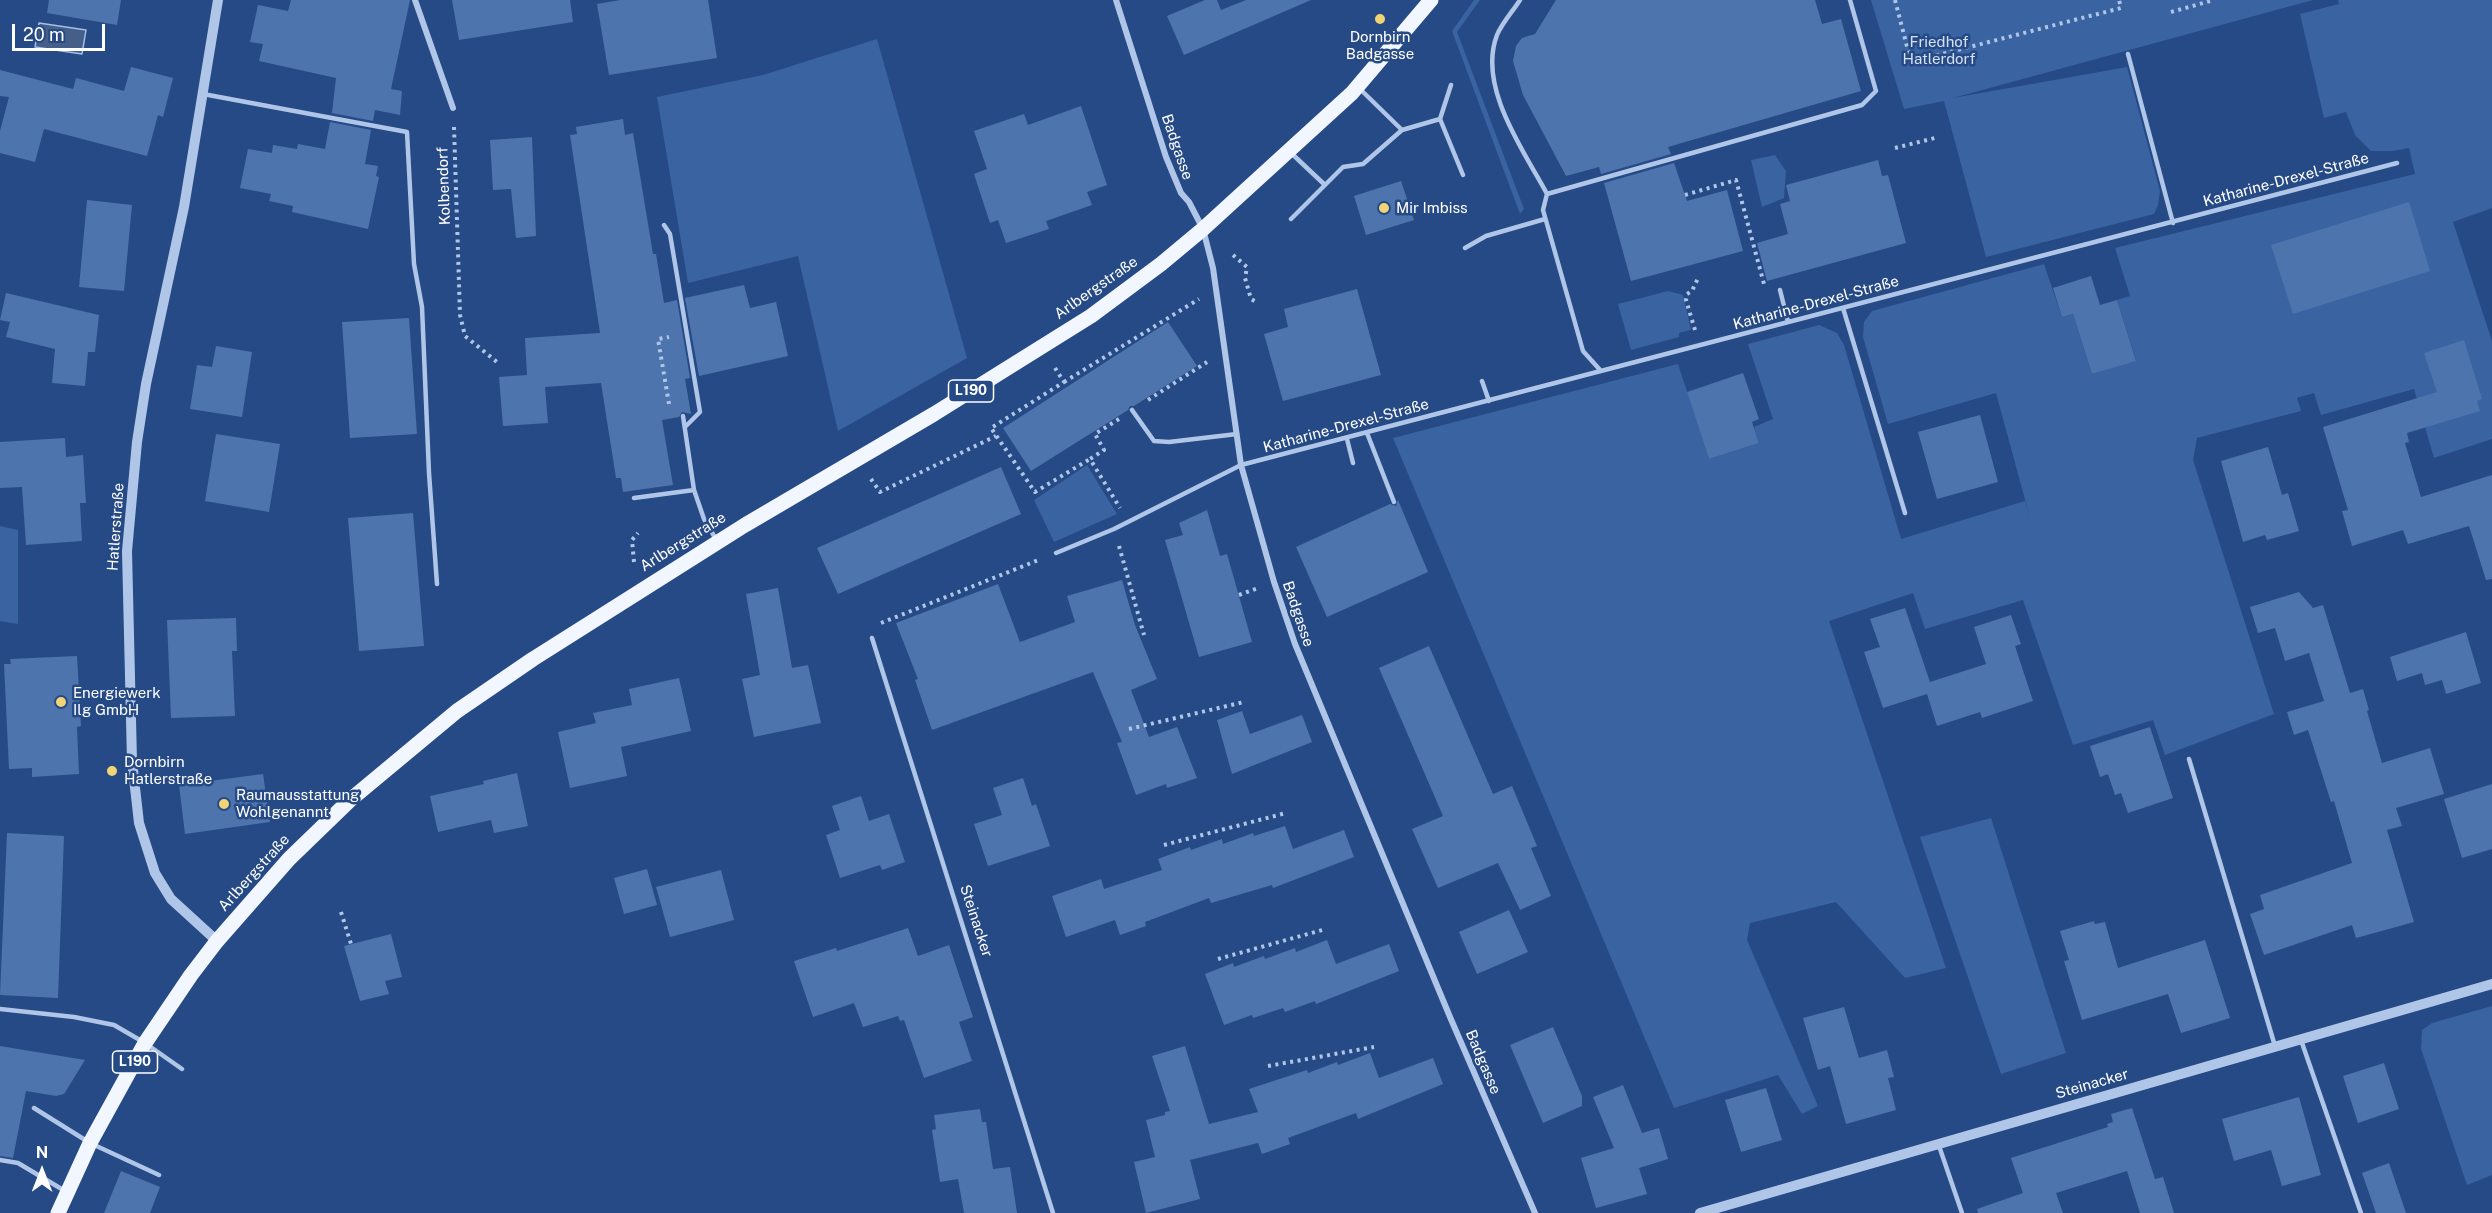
<!DOCTYPE html>
<html>
<head>
<meta charset="utf-8">
<style>
	body { margin:0 }
	#map { position:relative; width:2492px; height:1213px; overflow:hidden; background:#264a85; font-family:"Public Sans",sans-serif }
	canvas { display:block }
	.north { position:absolute; left:12px; top:1141px; width:60px; height:60px; -webkit-text-stroke:4px #264a85; paint-order:stroke; rotate:0deg; font-size:16px; font-weight:700; line-height:24px; text-align:center; color:#fff }
	.north::after { content:''; display:block; margin:auto; width:21px; height:27px; background:#fff; clip-path:polygon(50% 0,100% 100%,50% 72%,0 100%) }
	.scale { position:absolute; left:12px; top:24px; width:93px; height:27px; box-sizing:border-box; border:3px solid #fff; border-top:0; padding-left:8px; font-size:18px; line-height:21px; white-space:nowrap; color:#fff; -webkit-text-stroke:4px #264a85; paint-order:stroke }
</style>
</head>
<body>
<div id="map">
<canvas width="2492" height="1213"></canvas>
<div class="north">N</div>
<div class="scale">20 m</div>
</div>
<script>
const ctx = document.querySelector('canvas').getContext('2d');
ctx.lineJoin = 'round';
function paint(path, color) {
  ctx.fillStyle = color;
  ctx.fill(path, 'evenodd');
}
function trace(path, color, width, dash) {
  ctx.strokeStyle = color;
  ctx.lineWidth = width;
  ctx.lineCap = dash ? 'butt' : 'round';
  ctx.setLineDash(dash || []);
  ctx.stroke(path);
}
function label(font, color, halo, rows, align = 'center') {
  ctx.font = font + ' "Public Sans",sans-serif';
  ctx.lineWidth = 5;
  ctx.setLineDash([]);
  ctx.textBaseline = 'middle';
  ctx.strokeStyle = halo;
  ctx.fillStyle = color;
  for (const [text, x, y, turn = 0] of rows) {
    ctx.save();
    ctx.translate(x, y);
    ctx.rotate((+turn || 0) * Math.PI / 180);
    ctx.textAlign = isNaN(turn) ? turn : align;
    if (halo) ctx.strokeText(text, 0, 0);
    ctx.fillText(text, 0, 0);
    ctx.restore();
  }
}
const green = new Path2D(`
	M 1474,0 L 1480,0 L 1457,32 L 1524,209 L 1520,214 L 1452,31 Z
	M 1871,0 L 2313,0 L 1953,98 L 2127,67 L 2160,191 L 2158,205 L 2154,214 L 1986,257 L 1944,101 L 1904,109 Z
	M 2338,0 L 2492,0 L 2492,208 L 2453,222 L 2492,341 L 2492,439 L 2434,458 L 2414,389 L 2321,415 L 2314,393 L 2297,398 L 2301,411 L 2197,438 L 2193,460 L 2274,714 L 2165,755 L 2153,720 L 2073,745 L 2023,600 L 1925,629 L 1913,593 L 1829,621 L 1946,968 L 1905,978 L 1836,902 L 1750,923 L 1747,940 L 1818,1106 L 1802,1114 L 1778,1075 L 1674,1108 L 1393,438 L 1678,364 L 1709,459 L 1759,443 L 1754,427 L 1773,419 L 1748,344 L 1819,325 L 1837,333 L 1844,345 L 1901,539 L 2025,501 L 2030,518 L 1996,393 L 1888,424 L 1863,337 L 1864,322 L 1872,311 L 2044,264 L 2062,317 L 2073,314 L 2092,374 L 2136,360 L 2117,300 L 2130,296 L 2115,248 L 2415,174 L 2409,148 L 2393,151 L 2371,151 L 2355,135 L 2346,112 L 2324,118 L 2300,14 L 2339,4 Z
	M 877,39 L 967,358 L 838,431 L 798,256 L 688,283 L 657,97 L 763,75 Z
	M 1775,155 L 1786,171 L 1784,198 L 1762,207 L 1751,160 Z
	M 1668,291 L 1683,295 L 1691,330 L 1679,333 L 1679,337 L 1631,350 L 1618,304 Z
	M 1087,465 L 1117,514 L 1054,542 L 1034,500 Z
	M 0,526 L 18,530 L 18,624 L 0,621 Z
	M 1991,818 L 2066,1053 L 2001,1074 L 1920,837 Z
	M 2492,1006 L 2492,1175 L 2467,1185 L 2421,1049 L 2422,1030 L 2432,1023 Z`);
const water = new Path2D(`
	M 39,23 L 86,30 L 82,54 L 35,47 Z`);
const building = new Path2D(`
	M 49,0 L 121,0 L 117,25 L 47,13 Z
	M 291,0 L 410,0 L 391,89 L 402,91 L 400,115 L 375,110 L 373,121 L 332,113 L 336,78 L 259,61 L 263,44 L 250,42 L 258,5 L 288,11 Z
	M 452,0 L 570,0 L 573,22 L 459,40 Z
	M 620,0 L 708,0 L 717,58 L 609,75 L 597,4 Z
	M 1205,0 L 1217,0 L 1221,10 L 1246,0 L 1311,0 L 1184,55 L 1167,16 Z
	M 1556,0 L 1815,0 L 1822,24 L 1841,19 L 1861,91 L 1668,147 L 1671,154 L 1601,174 L 1599,167 L 1566,176 L 1523,95 L 1513,61 L 1516,46 L 1522,38 L 1535,34 Z
	M 131,67 L 173,78 L 163,117 L 158,115 L 147,156 L 44,129 L 35,162 L 0,153 L 0,131 L 9,97 L 0,96 L 0,70 L 73,89 L 76,78 L 124,91 Z
	M 1081,106 L 1107,185 L 1087,192 L 1092,205 L 1046,221 L 1049,229 L 1006,243 L 998,220 L 990,223 L 974,174 L 987,169 L 974,131 L 1024,114 L 1028,125 Z
	M 623,119 L 625,135 L 633,133 L 653,254 L 656,254 L 664,303 L 677,300 L 690,378 L 685,379 L 691,414 L 682,412 L 679,417 L 662,420 L 673,485 L 623,492 L 621,478 L 616,478 L 601,383 L 545,387 L 548,423 L 503,426 L 499,377 L 527,375 L 525,338 L 600,333 L 570,135 L 577,134 L 576,127 Z
	M 330,122 L 371,130 L 365,164 L 378,166 L 376,176 L 379,177 L 368,229 L 292,212 L 293,206 L 269,201 L 271,194 L 240,188 L 248,149 L 272,153 L 273,145 L 297,149 L 298,144 L 325,149 Z
	M 532,137 L 536,236 L 516,238 L 511,189 L 493,190 L 490,140 Z
	M 1878,160 L 1882,176 L 1888,175 L 1906,243 L 1767,281 L 1757,243 L 1788,234 L 1780,204 L 1790,201 L 1786,185 Z
	M 1674,163 L 1687,201 L 1727,190 L 1743,251 L 1631,281 L 1604,183 Z
	M 1401,181 L 1414,220 L 1366,235 L 1354,196 Z
	M 87,200 L 132,205 L 124,291 L 79,287 Z
	M 2409,202 L 2430,271 L 2293,314 L 2271,245 Z
	M 2091,276 L 2100,305 L 2117,300 L 2136,361 L 2092,374 L 2073,314 L 2062,317 L 2053,288 Z
	M 744,285 L 750,308 L 776,302 L 788,356 L 699,376 L 685,298 Z
	M 1357,289 L 1381,375 L 1283,401 L 1264,334 L 1288,327 L 1284,309 Z
	M 6,293 L 99,315 L 95,352 L 88,352 L 85,386 L 52,383 L 55,349 L 6,337 L 10,322 L 0,320 Z
	M 409,318 L 417,434 L 350,438 L 342,322 Z
	M 1168,322 L 1197,366 L 1134,406 L 1130,406 L 1128,410 L 1031,471 L 1003,428 Z
	M 2464,340 L 2482,399 L 2477,401 L 2480,411 L 2407,433 L 2409,442 L 2405,443 L 2421,497 L 2492,475 L 2492,579 L 2486,580 L 2469,526 L 2408,544 L 2403,530 L 2352,546 L 2342,511 L 2348,510 L 2323,427 L 2437,392 L 2424,353 Z
	M 216,346 L 252,352 L 242,417 L 190,409 L 197,365 L 212,367 Z
	M 1743,373 L 1759,419 L 1752,422 L 1759,443 L 1709,459 L 1687,392 Z
	M 1980,415 L 1998,482 L 1937,499 L 1918,432 Z
	M 216,434 L 280,444 L 269,512 L 205,501 Z
	M 65,438 L 66,457 L 83,455 L 86,503 L 80,503 L 82,541 L 26,545 L 22,487 L 0,488 L 0,442 Z
	M 2268,447 L 2282,495 L 2288,493 L 2299,531 L 2267,540 L 2265,535 L 2243,542 L 2221,461 Z
	M 1001,467 L 1021,514 L 838,594 L 817,548 Z
	M 1398,500 L 1428,572 L 1327,617 L 1296,547 L 1390,504 L 1396,506 Z
	M 1207,510 L 1220,556 L 1227,554 L 1252,642 L 1199,657 L 1165,540 L 1183,535 L 1179,523 Z
	M 413,513 L 424,646 L 359,651 L 348,518 Z
	M 1122,580 L 1135,625 L 1157,679 L 1131,690 L 1149,737 L 1177,727 L 1197,778 L 1167,788 L 1166,784 L 1136,795 L 1117,743 L 1122,742 L 1093,672 L 932,730 L 915,680 L 918,679 L 896,623 L 998,584 L 1020,642 L 1075,622 L 1067,596 Z
	M 778,588 L 792,668 L 808,665 L 821,723 L 754,737 L 742,679 L 760,675 L 746,594 Z
	M 2299,592 L 2313,608 L 2323,605 L 2350,693 L 2363,689 L 2369,710 L 2367,711 L 2382,763 L 2430,748 L 2444,794 L 2396,808 L 2402,826 L 2387,830 L 2414,922 L 2356,938 L 2352,925 L 2264,955 L 2250,914 L 2264,909 L 2260,895 L 2352,863 L 2334,801 L 2331,802 L 2308,730 L 2294,735 L 2287,712 L 2324,701 L 2309,653 L 2285,661 L 2275,628 L 2258,633 L 2250,607 Z
	M 1905,608 L 1930,682 L 1986,664 L 1974,627 L 2011,615 L 2021,644 L 2015,646 L 2033,701 L 1982,718 L 1980,712 L 1937,726 L 1927,694 L 1883,708 L 1864,652 L 1880,647 L 1870,619 Z
	M 236,618 L 237,651 L 232,651 L 235,716 L 171,718 L 167,620 Z
	M 2466,632 L 2481,683 L 2446,694 L 2442,680 L 2425,685 L 2422,673 L 2397,681 L 2390,657 Z
	M 1429,646 L 1493,794 L 1512,786 L 1537,846 L 1531,848 L 1551,896 L 1520,910 L 1498,863 L 1438,888 L 1412,829 L 1443,816 L 1379,668 Z
	M 77,656 L 81,726 L 77,727 L 79,774 L 32,777 L 32,768 L 9,769 L 4,664 L 11,664 L 10,659 Z
	M 679,678 L 691,731 L 621,747 L 627,776 L 570,788 L 558,732 L 596,723 L 593,713 L 632,705 L 629,689 Z
	M 1242,711 L 1250,734 L 1302,715 L 1312,742 L 1232,774 L 1217,720 Z
	M 2150,727 L 2173,798 L 2128,813 L 2121,793 L 2115,795 L 2108,774 L 2100,777 L 2090,746 Z
	M 517,773 L 528,826 L 494,833 L 491,820 L 438,832 L 430,796 L 484,784 L 483,781 Z
	M 263,774 L 270,822 L 185,834 L 179,785 Z
	M 1023,778 L 1032,806 L 1036,804 L 1050,846 L 988,866 L 974,824 L 1002,815 L 993,788 Z
	M 2492,784 L 2492,849 L 2462,858 L 2444,799 Z
	M 861,796 L 869,821 L 889,814 L 905,862 L 882,870 L 880,865 L 840,878 L 826,835 L 840,830 L 832,806 Z
	M 1285,826 L 1293,849 L 1344,830 L 1354,857 L 1273,888 L 1272,885 L 1211,903 L 1209,898 L 1145,922 L 1146,926 L 1120,935 L 1115,920 L 1066,937 L 1052,896 L 1101,879 L 1104,889 L 1162,870 L 1158,859 L 1190,847 L 1191,850 L 1222,839 L 1223,844 L 1253,833 L 1254,836 Z
	M 7,833 L 64,836 L 58,998 L 0,995 Z
	M 647,869 L 657,905 L 624,914 L 614,878 Z
	M 721,870 L 734,920 L 670,937 L 656,887 Z
	M 1509,910 L 1528,952 L 1477,974 L 1459,932 Z
	M 2094,921 L 2095,924 L 2105,922 L 2118,968 L 2205,940 L 2230,1018 L 2181,1033 L 2168,994 L 2082,1020 L 2064,961 L 2069,960 L 2060,931 Z
	M 908,928 L 918,956 L 949,945 L 973,1017 L 959,1022 L 972,1061 L 924,1078 L 904,1020 L 900,1021 L 898,1016 L 863,1027 L 854,1003 L 813,1017 L 794,961 L 836,948 L 837,951 Z
	M 391,934 L 402,977 L 385,981 L 389,994 L 360,1001 L 344,946 Z
	M 1327,940 L 1336,964 L 1389,944 L 1399,971 L 1316,1004 L 1315,1001 L 1285,1012 L 1283,1008 L 1253,1018 L 1252,1015 L 1224,1025 L 1205,974 L 1233,963 L 1234,967 L 1264,956 L 1265,959 L 1295,948 L 1296,952 Z
	M 1844,1007 L 1859,1058 L 1887,1050 L 1894,1077 L 1888,1078 L 1896,1110 L 1846,1124 L 1830,1066 L 1818,1070 L 1803,1018 Z
	M 1553,1027 L 1582,1096 L 1582,1106 L 1543,1123 L 1510,1045 Z
	M 0,1046 L 85,1060 L 64,1094 L 56,1096 L 26,1091 L 13,1158 L 0,1156 Z
	M 1185,1046 L 1209,1124 L 1258,1112 L 1249,1089 L 1307,1070 L 1308,1073 L 1337,1062 L 1338,1065 L 1370,1053 L 1379,1078 L 1433,1058 L 1443,1084 L 1358,1119 L 1356,1113 L 1288,1138 L 1290,1144 L 1262,1154 L 1258,1143 L 1190,1160 L 1200,1199 L 1146,1213 L 1134,1162 L 1155,1157 L 1146,1120 L 1165,1115 L 1165,1112 L 1170,1111 L 1152,1056 Z
	M 2384,1063 L 2399,1109 L 2358,1123 L 2343,1076 Z
	M 1623,1085 L 1642,1133 L 1659,1128 L 1668,1159 L 1639,1168 L 1647,1194 L 1596,1208 L 1581,1158 L 1614,1148 L 1593,1097 Z
	M 1766,1088 L 1782,1140 L 1741,1152 L 1725,1100 Z
	M 2299,1097 L 2321,1175 L 2282,1186 L 2271,1150 L 2234,1161 L 2222,1119 Z
	M 2132,1108 L 2155,1179 L 2163,1177 L 2174,1213 L 2140,1213 L 2127,1171 L 2056,1193 L 2063,1213 L 1978,1213 L 1977,1209 L 2023,1193 L 2011,1158 L 2108,1127 L 2107,1124 L 2113,1122 L 2111,1114 Z
	M 980,1109 L 982,1122 L 986,1122 L 993,1169 L 1010,1167 L 1017,1213 L 964,1213 L 958,1179 L 940,1182 L 932,1130 L 936,1129 L 934,1115 Z
	M 2389,1163 L 2406,1213 L 2376,1213 L 2362,1173 Z
	M 121,1171 L 160,1187 L 150,1213 L 104,1213 Z`);
const path = new Path2D(`
	M 1895,0 L 1911,62 L 2121,8 L 2119,0
	M 2171,12 L 2214,0
	M 454,127 L 460,315 L 465,336 L 497,362
	M 1895,148 L 1935,138
	M 1685,195 L 1736,180 L 1764,284
	M 1233,255 L 1247,267 L 1245,278 L 1251,299 L 1256,302
	M 1695,330 L 1686,300 L 1687,294 L 1692,291 L 1699,276
	M 1055,368 L 1064,382 L 991,428 L 1035,492 L 1090,459
	M 1064,382 L 1199,299
	M 1148,400 L 1207,362
	M 669,404 L 658,339 L 669,337
	M 1119,419 L 1095,434 L 1104,450 L 1090,459 L 1120,508
	M 871,479 L 880,492 L 996,436
	M 1119,546 L 1144,635
	M 634,562 L 632,540 L 638,533
	M 1239,595 L 1258,588
	M 881,623 L 1041,559
	M 1129,729 L 1244,702
	M 1164,845 L 1286,813
	M 341,912 L 351,944
	M 1218,959 L 1326,929
	M 1268,1066 L 1374,1047`);
const service = new Path2D(`
	M 1520,0 C 1513,11 1502,23 1497,35 C 1477,87 1524,151 1547,194
	M 2128,54 L 2173,223
	M 1360,89 L 1402,130 L 1440,119 L 1463,175
	M 203,94 L 407,132 L 414,264 L 422,307 L 429,473 L 437,584
	M 1440,119 L 1451,85
	M 1290,152 L 1325,185
	M 1291,219 L 1343,167 L 1363,164 L 1402,130
	M 664,225 L 670,234 L 700,412 L 685,427
	M 1465,248 L 1486,236 L 1545,219
	M 1780,290 L 1788,322
	M 1843,308 L 1905,513
	M 1601,371 L 1583,351 L 1543,210 L 1547,194 L 1862,105 L 1876,91 L 1850,0
	M 1482,381 L 1489,401
	M 1132,410 L 1154,441 L 1169,442 L 1237,434
	M 683,416 L 694,490
	M 1367,433 L 1394,502
	M 1347,439 L 1353,463
	M 634,498 L 694,490 L 704,519 L 717,541
	M 1056,553 L 1114,529 L 1241,465 L 2397,163
	M 872,638 L 1053,1213
	M 2189,759 L 2275,1046
	M 0,1009 L 74,1017 L 114,1025 L 145,1043 L 182,1069
	M 2301,1040 L 2361,1213
	M 34,1108 L 90,1143 L 159,1175
	M 1938,1143 L 1962,1213
	M 0,1160 L 18,1163 L 65,1191`);
const minor = new Path2D(`
	M 415,0 L 453,108
	M 1116,0 L 1166,157 L 1181,193 L 1189,202 L 1203,229 L 1213,268 L 1241,465 L 1274,582 L 1295,644 L 1450,1017 L 1535,1213`);
const tertiary = new Path2D(`
	M 217,941 L 171,899 L 155,873 L 139,823 L 132,761 L 127,551 L 137,442 L 146,384 L 184,207 L 218,0
	M 1700,1213 L 2492,984`);
const primary = new Path2D(`
	M 58,1213 L 90,1143 L 145,1043 L 191,975 L 217,941 L 289,859 L 350,800 L 457,711 L 533,659 L 745,525 L 934,414 L 1091,316 L 1161,264 L 1203,229 L 1352,93 L 1431,0`);
const markers = [
	[1380,19,6,"#f1d475"],
	[1384,208,6,"#f1d475"],
	[61,702,6,"#f1d475"],
	[112,771,6,"#f1d475"],
	[224,804,6,"#f1d475"]
];
const shields = [
	[971,391,45],
	[135,1062,45]
];
const shieldNames = [
	["L190",971,391],
	["L190",135,1062]
];
const poiNames = [
	["Dornbirn",1380,37,"center"],
	["Badgasse",1380,54,"center"],
	["Mir Imbiss",1396,208],
	["Energiewerk",73,693],
	["Ilg GmbH",73,710],
	["Dornbirn",124,762],
	["Hatlerstraße",124,779],
	["Raumausstattung",236,795],
	["Wohlgenannt",236,812]
];
const parkNames = [
	["Friedhof",1939,42],
	["Hatlerdorf",1939,59]
];
const streetNames = [
	["Badgasse",1177,147,71],
	["Katharine-Drexel-Straße",2286,180,-15],
	["Kolbendorf",444,186,-92],
	["Arlbergstraße",1096,288,-35],
	["Katharine-Drexel-Straße",1816,303,-15],
	["Katharine-Drexel-Straße",1346,426,-15],
	["Hatlerstraße",116,527,-86],
	["Arlbergstraße",683,542,-32],
	["Badgasse",1298,614,71],
	["Arlbergstraße",254,873,-48],
	["Steinacker",976,921,72],
	["Badgasse",1483,1062,67],
	["Steinacker",2092,1084,-16]
];
paint(green, '#3a63a1');
paint(water, '#455f89');
trace(water, '#a4c0e8', 1.5);
paint(building, '#4e74ad');
trace(path, '#b0c6e8', 4, [3, 4.5]);
trace(service, '#b0c6e8', 4.5);
trace(minor, '#b0c6e8', 6);
trace(tertiary, '#b0c6e8', 10);
trace(primary, '#f2f6fe', 15);
for (const [x, y, r, color] of markers) {
  const dot = new Path2D();
  dot.arc(x, y, r, 0, 2 * Math.PI);
  ctx.fillStyle = color;
  ctx.fill(dot);
  trace(dot, '#264a85', 2);
}
for (const [x, y, w] of shields) {
  const box = new Path2D();
  box.roundRect(x - w / 2, y - 11, w, 22, 4.5);
  ctx.fillStyle = '#264a85';
  ctx.fill(box);
  trace(box, '#fff', 1.5);
}
label('bold 14px', '#fff', null, shieldNames);
label('15px', '#fff', '#264a85', poiNames, 'left');
label('15px', '#d4e1f6', '#264a85', parkNames);
label('15px', '#fff', '#264a85', streetNames);
</script>
</body>
</html>
